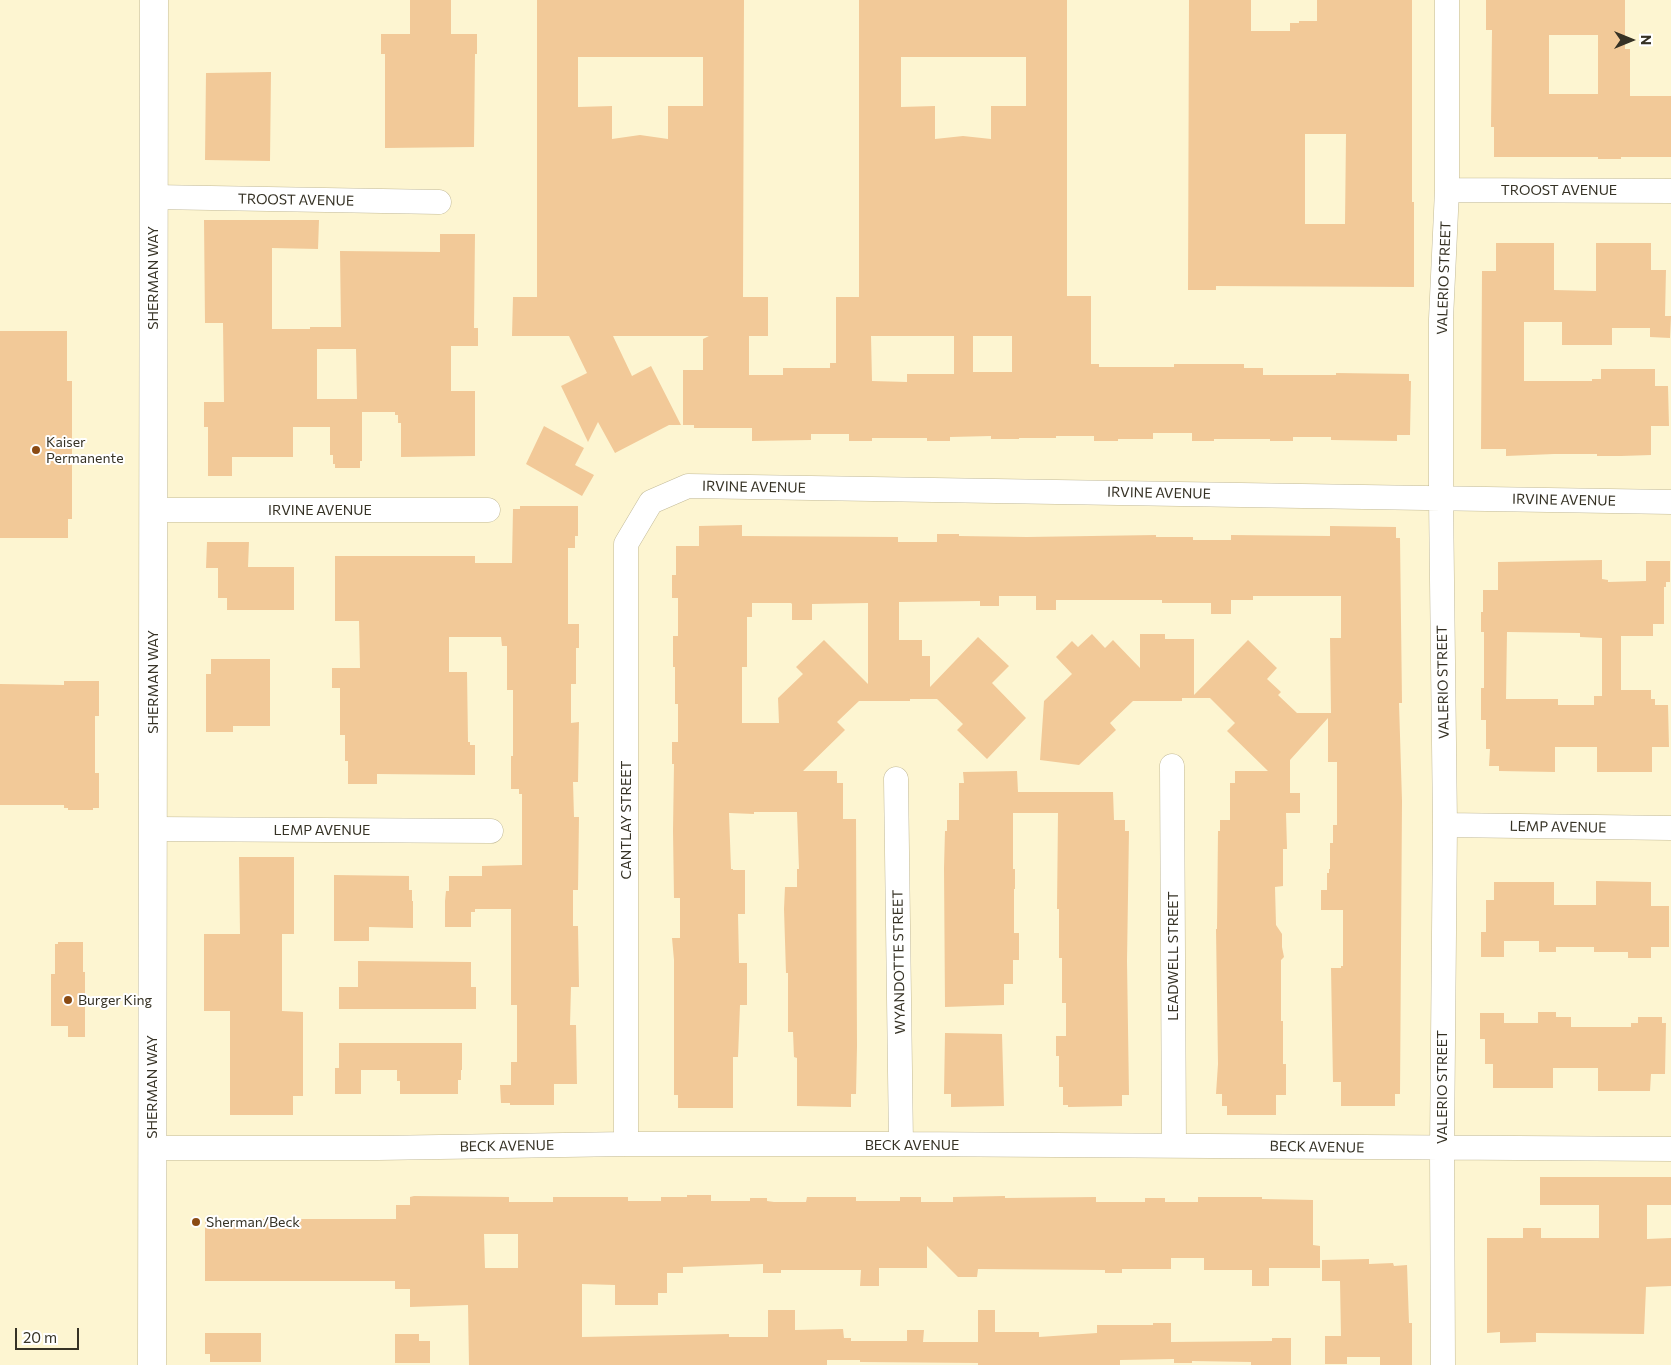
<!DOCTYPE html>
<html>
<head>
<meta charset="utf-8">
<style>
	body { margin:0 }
	#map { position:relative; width:1671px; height:1365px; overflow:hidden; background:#fdf5d1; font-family:Commissioner,sans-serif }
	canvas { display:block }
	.north { position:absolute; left:1606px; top:15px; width:50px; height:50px; -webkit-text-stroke:4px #fff; paint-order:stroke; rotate:90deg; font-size:14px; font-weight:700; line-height:20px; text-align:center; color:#363225 }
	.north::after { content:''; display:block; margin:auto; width:18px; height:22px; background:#363225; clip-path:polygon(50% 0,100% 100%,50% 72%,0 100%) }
	.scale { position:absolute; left:15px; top:1328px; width:64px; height:22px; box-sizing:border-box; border:2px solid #363225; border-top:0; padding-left:6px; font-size:15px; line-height:18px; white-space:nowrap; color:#363225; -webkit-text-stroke:4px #fff; paint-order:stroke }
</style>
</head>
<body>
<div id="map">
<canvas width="1671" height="1365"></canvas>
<div class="north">N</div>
<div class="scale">20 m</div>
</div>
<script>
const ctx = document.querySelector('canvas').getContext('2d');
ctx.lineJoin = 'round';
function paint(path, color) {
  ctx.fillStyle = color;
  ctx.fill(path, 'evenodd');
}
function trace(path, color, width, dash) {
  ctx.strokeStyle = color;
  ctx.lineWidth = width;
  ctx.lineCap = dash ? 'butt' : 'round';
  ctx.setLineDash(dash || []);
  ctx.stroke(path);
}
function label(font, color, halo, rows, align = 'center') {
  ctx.font = font + ' Commissioner,sans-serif';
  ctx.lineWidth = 4;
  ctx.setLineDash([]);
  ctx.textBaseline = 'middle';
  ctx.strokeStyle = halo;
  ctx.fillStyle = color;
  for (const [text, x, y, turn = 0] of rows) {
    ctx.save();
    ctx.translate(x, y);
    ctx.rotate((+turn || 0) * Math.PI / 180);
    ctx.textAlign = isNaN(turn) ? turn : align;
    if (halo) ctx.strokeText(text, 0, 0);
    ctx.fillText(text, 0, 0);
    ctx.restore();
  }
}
const building = new Path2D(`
	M 410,0 L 451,0 L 451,34 L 477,34 L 477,54 L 475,54 L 474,147 L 385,148 L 385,54 L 381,54 L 381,34 L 410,34 Z
	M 537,0 L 744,0 L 743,297 L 768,297 L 768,336 L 749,336 L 749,375 L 783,375 L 783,368 L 830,368 L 830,363 L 836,363 L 836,297 L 859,297 L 859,0 L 1067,0 L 1067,296 L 1091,296 L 1091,364 L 1099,364 L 1099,367 L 1174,367 L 1174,364 L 1244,364 L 1244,368 L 1263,368 L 1263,375 L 1336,375 L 1336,373 L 1409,374 L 1409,381 L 1411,381 L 1410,435 L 1397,435 L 1397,441 L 1331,440 L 1331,437 L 1293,437 L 1293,441 L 1270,441 L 1270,439 L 1214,439 L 1214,441 L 1192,441 L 1192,433 L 1153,433 L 1153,439 L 1118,439 L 1118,441 L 1094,441 L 1094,436 L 1056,436 L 1056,438 L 1019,438 L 1019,439 L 991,439 L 991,436 L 950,437 L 950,441 L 927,441 L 927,438 L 872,438 L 872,441 L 849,441 L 849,434 L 811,434 L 811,440 L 752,441 L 752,428 L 694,428 L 694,425 L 683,425 L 683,370 L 703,370 L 703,339 L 709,336 L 613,336 L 632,376 L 651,366 L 681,425 L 669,425 L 615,453 L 598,422 L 588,442 L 561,386 L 587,373 L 569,336 L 512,336 L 513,297 L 537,297 ZM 578,57 L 703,57 L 703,106 L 668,106 L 668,139 L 640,135 L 612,139 L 612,106 L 578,107 ZM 901,57 L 1026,57 L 1026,106 L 991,106 L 991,139 L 963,136 L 935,139 L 935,106 L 901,107 ZM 871,336 L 954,336 L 954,374 L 907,374 L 907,382 L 872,381 ZM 973,336 L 1012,336 L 1012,372 L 973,372 Z
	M 1189,0 L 1251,0 L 1251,31 L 1290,31 L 1290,23 L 1299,23 L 1299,21 L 1317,21 L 1317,0 L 1412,0 L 1412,202 L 1414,202 L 1414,287 L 1216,286 L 1216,290 L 1188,290 ZM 1305,134 L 1346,134 L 1345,224 L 1305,224 Z
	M 1486,0 L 1625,0 L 1625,49 L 1630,49 L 1630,96 L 1671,96 L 1671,157 L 1621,157 L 1621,159 L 1598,159 L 1598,157 L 1494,157 L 1494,127 L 1491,127 L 1492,30 L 1486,30 ZM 1549,35 L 1598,35 L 1598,94 L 1549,94 Z
	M 271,72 L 270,161 L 205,160 L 206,73 Z
	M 204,220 L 319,220 L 318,249 L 272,248 L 272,329 L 310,329 L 310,327 L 341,327 L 340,251 L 440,252 L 440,234 L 475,234 L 474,328 L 478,328 L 478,346 L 451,346 L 451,391 L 475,391 L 475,456 L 401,457 L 401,423 L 398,423 L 398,415 L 395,415 L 395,412 L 362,412 L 362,461 L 360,461 L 360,468 L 335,468 L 335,464 L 333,464 L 333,455 L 330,455 L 330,427 L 293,427 L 293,457 L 232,457 L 232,476 L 208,476 L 208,427 L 204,427 L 204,402 L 224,402 L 223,323 L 205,323 ZM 317,349 L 356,349 L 357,399 L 317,399 Z
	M 1496,243 L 1554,243 L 1554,290 L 1596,291 L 1596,243 L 1651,243 L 1651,270 L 1666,270 L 1665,316 L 1671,316 L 1670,338 L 1650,337 L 1650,328 L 1612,328 L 1612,345 L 1562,345 L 1562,322 L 1524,322 L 1524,381 L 1592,381 L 1592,379 L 1601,379 L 1601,369 L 1655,369 L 1655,386 L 1668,386 L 1669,426 L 1651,426 L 1651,455 L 1621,456 L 1597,456 L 1597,454 L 1554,454 L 1506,456 L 1506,449 L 1481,449 L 1482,271 L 1496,271 Z
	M 0,331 L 67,331 L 67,381 L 72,381 L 72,519 L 68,519 L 68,538 L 0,538 Z
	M 544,426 L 584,448 L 575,465 L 594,475 L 582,496 L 526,464 Z
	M 520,506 L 578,506 L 578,536 L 575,536 L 575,548 L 568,548 L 568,624 L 579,624 L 579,648 L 576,648 L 576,684 L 571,684 L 571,723 L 579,722 L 578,782 L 573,782 L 574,817 L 579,817 L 578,890 L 573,890 L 573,926 L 578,926 L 579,987 L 571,987 L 570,1025 L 576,1025 L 577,1084 L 554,1084 L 554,1105 L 510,1105 L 510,1103 L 501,1103 L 500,1085 L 511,1085 L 511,1062 L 517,1062 L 517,1005 L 511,1005 L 511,909 L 475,909 L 475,912 L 471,912 L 471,927 L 445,927 L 445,901 L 446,891 L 449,891 L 449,876 L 482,876 L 482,866 L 522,865 L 522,794 L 519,794 L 519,789 L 511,789 L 511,756 L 513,756 L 513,690 L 507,690 L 507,646 L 502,646 L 501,637 L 449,637 L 449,672 L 467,672 L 468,742 L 470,742 L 470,745 L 475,745 L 475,775 L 377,774 L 377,784 L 348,784 L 348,761 L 345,761 L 345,735 L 340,735 L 340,688 L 332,688 L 332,668 L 360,668 L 359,621 L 335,621 L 335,556 L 475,556 L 475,563 L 512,563 L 513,509 L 520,509 Z
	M 742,525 L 742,536 L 898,537 L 898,542 L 937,542 L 937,534 L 959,534 L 959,536 L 1027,537 L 1156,535 L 1156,537 L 1193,537 L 1193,540 L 1231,540 L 1231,535 L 1330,536 L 1330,526 L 1396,527 L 1396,538 L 1400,538 L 1402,703 L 1399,703 L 1402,801 L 1400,1094 L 1395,1094 L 1395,1106 L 1341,1106 L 1341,1082 L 1333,1082 L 1331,968 L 1341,968 L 1341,966 L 1343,966 L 1343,910 L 1321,910 L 1321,890 L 1327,890 L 1327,873 L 1329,873 L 1329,869 L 1330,869 L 1330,843 L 1333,843 L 1333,825 L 1337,825 L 1337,762 L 1328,762 L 1328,718 L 1290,760 L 1290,793 L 1300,793 L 1300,813 L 1286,813 L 1287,849 L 1283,849 L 1283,886 L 1275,887 L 1276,925 L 1282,934 L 1282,947 L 1284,957 L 1281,960 L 1281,1021 L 1283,1021 L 1283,1064 L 1286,1064 L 1286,1095 L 1276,1095 L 1276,1115 L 1227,1115 L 1227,1106 L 1222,1106 L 1222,1094 L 1216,1094 L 1218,1064 L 1216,929 L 1217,929 L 1218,831 L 1220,831 L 1220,820 L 1230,820 L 1230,783 L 1235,783 L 1235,771 L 1268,771 L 1227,731 L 1235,723 L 1210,698 L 1182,698 L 1182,701 L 1133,701 L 1110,723 L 1116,730 L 1079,765 L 1040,760 L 1044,701 L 1072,674 L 1056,657 L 1072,641 L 1078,647 L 1092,634 L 1105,648 L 1113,640 L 1140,668 L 1140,634 L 1165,634 L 1165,639 L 1194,639 L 1194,695 L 1248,640 L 1277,668 L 1267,679 L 1281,692 L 1278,695 L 1297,713 L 1331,713 L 1330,638 L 1341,638 L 1341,596 L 1253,596 L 1253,600 L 1231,600 L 1231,614 L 1211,614 L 1211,603 L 1162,603 L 1162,600 L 1056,600 L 1056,610 L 1036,610 L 1036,596 L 999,596 L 999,606 L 980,606 L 980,601 L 899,602 L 899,640 L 922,640 L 922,656 L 930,656 L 930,687 L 978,637 L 1009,666 L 992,683 L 1026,718 L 987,759 L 957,730 L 963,724 L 937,699 L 910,699 L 910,701 L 859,701 L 837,722 L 845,730 L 803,771 L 837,771 L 837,783 L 843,783 L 843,819 L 856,819 L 857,1046 L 856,1094 L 851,1094 L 851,1107 L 797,1106 L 797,1058 L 794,1057 L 793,1032 L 788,1032 L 788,973 L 786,973 L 784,909 L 785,887 L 797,887 L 797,869 L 799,869 L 797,812 L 754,812 L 754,814 L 729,813 L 731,869 L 733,869 L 733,870 L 745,870 L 745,914 L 738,914 L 739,963 L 747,963 L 747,1005 L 740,1005 L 738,1057 L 733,1057 L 733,1108 L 678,1108 L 678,1095 L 674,1095 L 674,960 L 672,938 L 680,938 L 680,898 L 674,898 L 673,831 L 674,764 L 672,764 L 672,742 L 678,742 L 678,704 L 675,704 L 675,667 L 673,667 L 673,636 L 678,636 L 678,598 L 672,598 L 672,575 L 676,575 L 676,546 L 699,546 L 699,526 ZM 752,603 L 791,603 L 792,604 L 792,620 L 812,620 L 812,604 L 868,603 L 868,684 L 824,640 L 796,667 L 803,674 L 778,698 L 779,723 L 742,723 L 742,667 L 747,667 L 747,617 L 752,617 Z
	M 207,542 L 249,542 L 248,567 L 294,567 L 294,610 L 227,610 L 227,598 L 218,598 L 218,568 L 206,568 Z
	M 1602,560 L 1602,579 L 1608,580 L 1608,582 L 1646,581 L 1646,561 L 1670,561 L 1670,582 L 1666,582 L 1666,587 L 1664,587 L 1664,624 L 1653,624 L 1653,636 L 1621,636 L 1621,690 L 1651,690 L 1651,699 L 1655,699 L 1655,705 L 1668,705 L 1669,747 L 1652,747 L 1652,772 L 1597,772 L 1597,747 L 1555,747 L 1555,772 L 1499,771 L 1499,766 L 1489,766 L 1490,749 L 1486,749 L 1486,720 L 1481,720 L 1481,688 L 1484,688 L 1484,632 L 1481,632 L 1481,612 L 1483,612 L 1483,590 L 1498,590 L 1498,562 ZM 1507,632 L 1580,633 L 1580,637 L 1602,638 L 1602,696 L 1594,696 L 1594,705 L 1558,705 L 1558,699 L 1506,699 Z
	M 211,659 L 270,659 L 270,726 L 233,726 L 233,732 L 206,732 L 206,674 L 211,674 Z
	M 64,681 L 99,681 L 99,716 L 95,716 L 95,773 L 99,773 L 99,808 L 93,808 L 93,810 L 68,810 L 68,808 L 64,808 L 64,805 L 0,805 L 0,684 L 64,685 Z
	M 1017,771 L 1018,792 L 1113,792 L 1114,820 L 1125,820 L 1125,831 L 1129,831 L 1127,961 L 1129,1095 L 1122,1095 L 1122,1106 L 1068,1107 L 1068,1105 L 1063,1105 L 1063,1087 L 1059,1087 L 1059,1056 L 1056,1056 L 1056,1036 L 1066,1036 L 1066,1003 L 1062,1003 L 1062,958 L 1059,958 L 1059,909 L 1057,909 L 1058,813 L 1013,813 L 1013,869 L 1015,869 L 1015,889 L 1014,889 L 1014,933 L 1019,933 L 1019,960 L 1013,960 L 1013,984 L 1004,984 L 1004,1005 L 945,1007 L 944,868 L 945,831 L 947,831 L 947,820 L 959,820 L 959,783 L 964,783 L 963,772 Z
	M 239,857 L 294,857 L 294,934 L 282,934 L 282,1011 L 303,1012 L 303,1096 L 293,1096 L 293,1115 L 230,1115 L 230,1011 L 204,1011 L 204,934 L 240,934 Z
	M 334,875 L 409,876 L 409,890 L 412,890 L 412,901 L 413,901 L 413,928 L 369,927 L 369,941 L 334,941 Z
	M 1596,881 L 1651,882 L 1651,906 L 1669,906 L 1669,947 L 1651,947 L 1651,958 L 1628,958 L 1628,952 L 1594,952 L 1594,947 L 1556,947 L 1556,952 L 1539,952 L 1539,941 L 1504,941 L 1504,957 L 1481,957 L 1481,932 L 1486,932 L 1486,900 L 1494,900 L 1494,882 L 1554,882 L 1554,905 L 1596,905 Z
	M 58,942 L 83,942 L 83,972 L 85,972 L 85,1037 L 68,1037 L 68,1026 L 51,1026 L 51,974 L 55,974 L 55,944 L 58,944 Z
	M 358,961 L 471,962 L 471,987 L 476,987 L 476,1009 L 339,1009 L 339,987 L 358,987 Z
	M 1538,1012 L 1556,1012 L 1556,1017 L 1571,1017 L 1571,1027 L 1631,1027 L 1631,1023 L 1638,1023 L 1638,1017 L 1662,1017 L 1662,1023 L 1666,1023 L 1665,1074 L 1651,1074 L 1650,1091 L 1598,1091 L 1598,1068 L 1553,1068 L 1553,1088 L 1493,1088 L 1493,1064 L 1485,1064 L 1485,1039 L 1480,1039 L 1480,1013 L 1504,1013 L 1504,1023 L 1538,1023 Z
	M 945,1033 L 1002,1034 L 1004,1106 L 951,1107 L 951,1094 L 944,1094 Z
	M 339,1043 L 462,1043 L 462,1070 L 461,1070 L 461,1080 L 458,1080 L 458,1094 L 400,1094 L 400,1081 L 397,1081 L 397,1070 L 361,1070 L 361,1094 L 335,1094 L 335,1068 L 339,1068 Z
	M 1540,1177 L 1671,1177 L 1671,1205 L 1647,1205 L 1647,1239 L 1671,1238 L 1671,1286 L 1646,1287 L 1644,1334 L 1536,1333 L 1536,1342 L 1500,1343 L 1500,1332 L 1487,1333 L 1487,1238 L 1523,1238 L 1523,1228 L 1541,1228 L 1541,1238 L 1599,1238 L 1599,1205 L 1540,1205 Z
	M 687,1195 L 711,1195 L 711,1201 L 750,1201 L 750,1198 L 767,1198 L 767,1201 L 774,1202 L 806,1202 L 807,1197 L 856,1197 L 856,1201 L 900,1201 L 900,1197 L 921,1197 L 921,1202 L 953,1202 L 953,1197 L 1005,1196 L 1005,1198 L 1096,1197 L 1096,1202 L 1145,1202 L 1145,1198 L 1165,1198 L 1165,1202 L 1198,1202 L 1198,1197 L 1262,1197 L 1262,1199 L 1313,1200 L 1313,1245 L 1320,1246 L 1320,1268 L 1269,1268 L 1269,1286 L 1252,1286 L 1252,1270 L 1204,1270 L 1204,1258 L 1171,1258 L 1171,1269 L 1122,1269 L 1122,1273 L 1105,1273 L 1105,1270 L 978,1269 L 977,1277 L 958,1277 L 927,1246 L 927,1268 L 879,1268 L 879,1286 L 860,1286 L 861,1270 L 781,1270 L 781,1273 L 763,1273 L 763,1264 L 683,1267 L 683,1273 L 667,1273 L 667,1293 L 658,1293 L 658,1305 L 615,1305 L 615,1285 L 582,1284 L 582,1337 L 729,1334 L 729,1337 L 768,1337 L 768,1310 L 795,1310 L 795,1330 L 843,1329 L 844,1338 L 851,1338 L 851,1341 L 907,1341 L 907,1330 L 924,1330 L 923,1342 L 978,1342 L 978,1310 L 995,1310 L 995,1332 L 1039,1332 L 1039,1337 L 1097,1333 L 1097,1325 L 1153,1325 L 1153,1323 L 1171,1323 L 1171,1342 L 1272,1341 L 1272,1338 L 1291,1338 L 1291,1365 L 1251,1365 L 1251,1362 L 1192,1361 L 1192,1363 L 1174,1363 L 1174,1359 L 1120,1360 L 1120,1365 L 978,1365 L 978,1363 L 860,1362 L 860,1360 L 827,1360 L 827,1365 L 469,1365 L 468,1305 L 410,1307 L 410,1289 L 395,1289 L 395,1281 L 205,1281 L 205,1219 L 396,1219 L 396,1205 L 410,1205 L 410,1197 L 414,1196 L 509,1197 L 509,1202 L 553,1202 L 553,1197 L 628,1197 L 628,1201 L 661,1201 L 661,1197 L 687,1197 ZM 484,1234 L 518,1234 L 518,1268 L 485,1268 Z
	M 1369,1259 L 1369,1264 L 1393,1263 L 1394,1266 L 1407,1265 L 1409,1323 L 1412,1323 L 1412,1365 L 1380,1365 L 1380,1357 L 1347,1357 L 1347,1364 L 1325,1364 L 1325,1336 L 1341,1336 L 1340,1281 L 1322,1281 L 1322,1260 Z
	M 205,1333 L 261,1333 L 261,1362 L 210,1362 L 210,1354 L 205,1354 Z
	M 395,1334 L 419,1334 L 419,1341 L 430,1341 L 430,1363 L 395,1363 Z`);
const street = new Path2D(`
	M 1447,190 L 1671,191
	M 154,197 L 439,202
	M 153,510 L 488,510
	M 1172,766 L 1174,1145
	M 896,779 L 901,1144
	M 1445,825 L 1671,828
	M 153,829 L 491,831
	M 626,1144 L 626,544 L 651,502 L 688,486 L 1671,502
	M 152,1148 L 378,1148 L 626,1144 L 901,1144 L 1671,1149
	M 1443,1365 L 1442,1148 L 1445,825 L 1441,498 L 1441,319 L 1447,190 L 1447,0`);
const primary = new Path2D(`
	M 152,1365 L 154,0`);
const markers = [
	[36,450,5,"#8b4b14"],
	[68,1000,5,"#8b4b14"],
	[196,1222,5,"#8b4b14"]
];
const streetNames = [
	["TROOST AVENUE",1559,190],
	["TROOST AVENUE",296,200,1],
	["SHERMAN WAY",153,278,-90],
	["VALERIO STREET",1444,278,-88],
	["IRVINE AVENUE",754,487,1],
	["IRVINE AVENUE",1159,493,1],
	["IRVINE AVENUE",1564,500,1],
	["IRVINE AVENUE",320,510],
	["SHERMAN WAY",153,682,-90],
	["VALERIO STREET",1443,682,-91],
	["CANTLAY STREET",626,820,-90],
	["LEMP AVENUE",1558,827,1],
	["LEMP AVENUE",322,830],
	["LEADWELL STREET",1173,956,-90],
	["WYANDOTTE STREET",899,962,-91],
	["SHERMAN WAY",152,1087,-90],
	["VALERIO STREET",1442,1087,-90],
	["BECK AVENUE",912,1145],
	["BECK AVENUE",507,1146,-1],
	["BECK AVENUE",1317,1147,1]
];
const poiNames = [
	["Kaiser",46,442],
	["Permanente",46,458],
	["Burger King",78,1000],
	["Sherman/Beck",206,1222]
];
paint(building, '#f2c998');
trace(street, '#c2ba98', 25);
trace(primary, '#c2ba98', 29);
trace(street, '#fff', 24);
trace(primary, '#fff', 28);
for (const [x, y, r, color] of markers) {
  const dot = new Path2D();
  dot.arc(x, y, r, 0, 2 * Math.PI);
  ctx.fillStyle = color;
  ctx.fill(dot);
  trace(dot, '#fff', 2);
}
label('14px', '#363225', '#fff', streetNames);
label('14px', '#363225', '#fff', poiNames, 'left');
</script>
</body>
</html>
